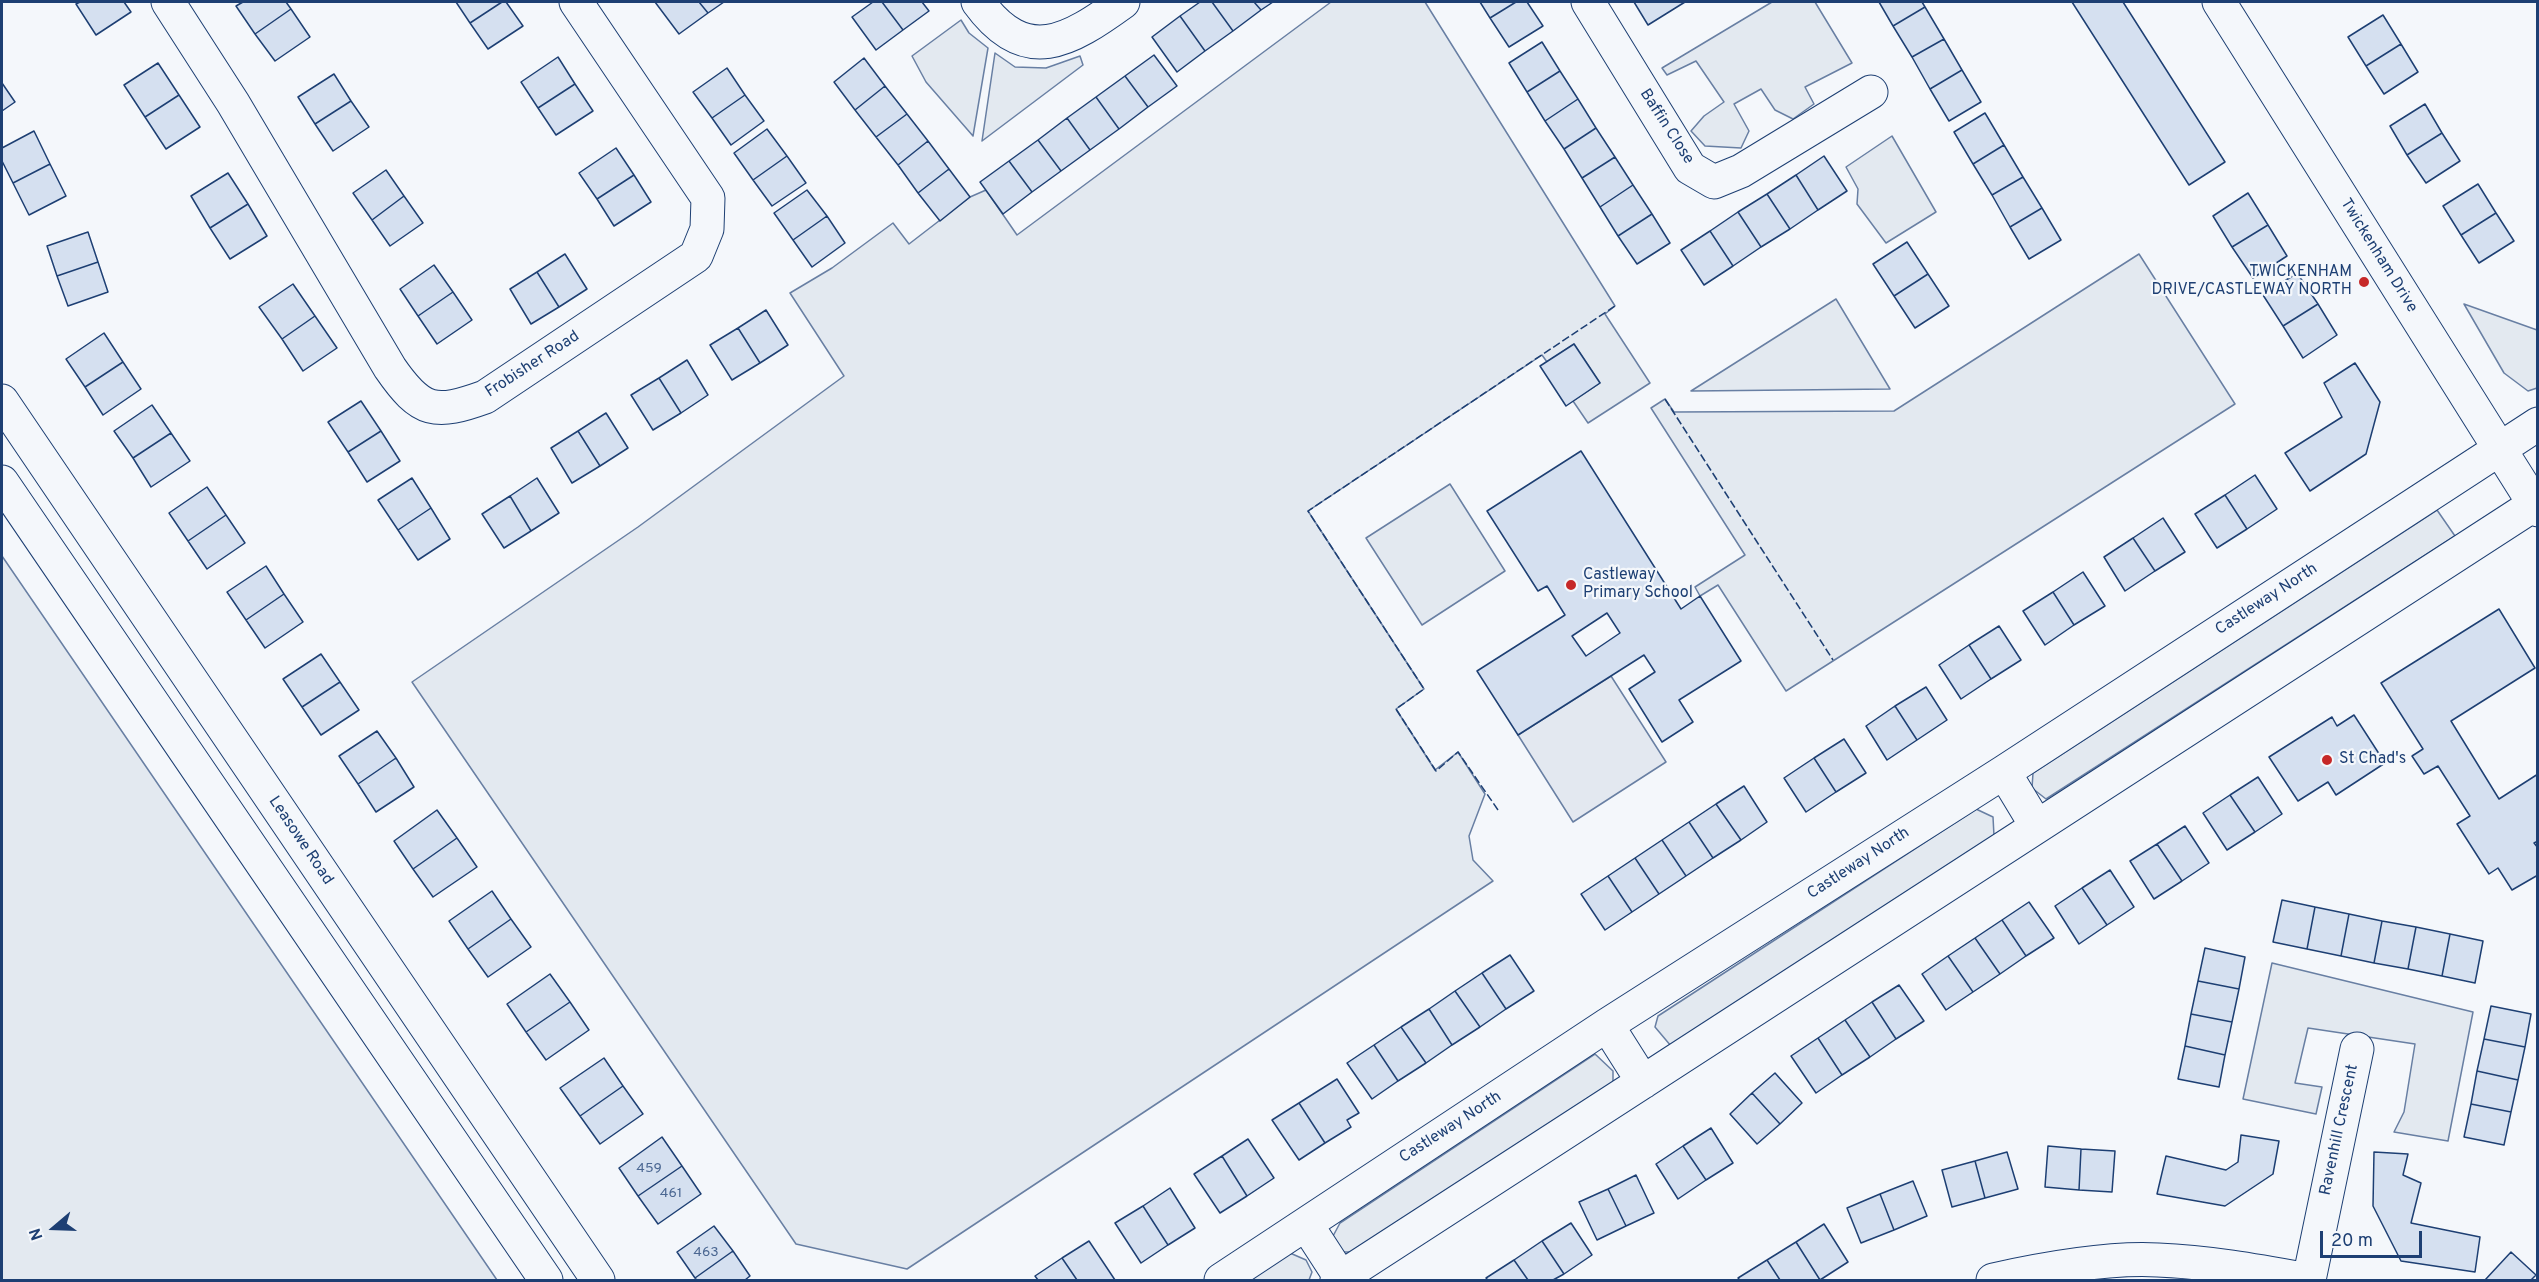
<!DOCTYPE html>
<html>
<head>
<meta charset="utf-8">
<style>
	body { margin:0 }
	#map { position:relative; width:2539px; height:1282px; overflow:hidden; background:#f4f7fb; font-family:Overpass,sans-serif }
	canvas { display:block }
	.frame { position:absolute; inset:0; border:3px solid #1d3f73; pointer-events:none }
	.north { position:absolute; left:24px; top:1198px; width:60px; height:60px; -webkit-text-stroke:4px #f4f7fb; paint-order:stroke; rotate:251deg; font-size:16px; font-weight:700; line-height:24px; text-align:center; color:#1d3f73 }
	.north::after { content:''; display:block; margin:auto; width:21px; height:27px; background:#1d3f73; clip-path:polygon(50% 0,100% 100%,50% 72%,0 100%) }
	.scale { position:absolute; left:2320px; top:1231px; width:102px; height:27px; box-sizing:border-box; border:3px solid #1d3f73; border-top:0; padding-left:8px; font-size:18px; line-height:21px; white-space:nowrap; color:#1d3f73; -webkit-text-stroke:4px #f4f7fb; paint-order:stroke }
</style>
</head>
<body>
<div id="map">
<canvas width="2539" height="1282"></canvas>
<div class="frame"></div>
<div class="north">N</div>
<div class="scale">20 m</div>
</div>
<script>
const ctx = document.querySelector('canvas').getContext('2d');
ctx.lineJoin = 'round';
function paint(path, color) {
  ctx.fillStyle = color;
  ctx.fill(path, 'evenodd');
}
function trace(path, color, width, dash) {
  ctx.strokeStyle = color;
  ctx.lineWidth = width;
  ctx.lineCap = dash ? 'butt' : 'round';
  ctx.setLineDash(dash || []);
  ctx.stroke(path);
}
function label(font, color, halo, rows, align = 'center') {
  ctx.font = font + ' Overpass,sans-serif';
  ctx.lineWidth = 4.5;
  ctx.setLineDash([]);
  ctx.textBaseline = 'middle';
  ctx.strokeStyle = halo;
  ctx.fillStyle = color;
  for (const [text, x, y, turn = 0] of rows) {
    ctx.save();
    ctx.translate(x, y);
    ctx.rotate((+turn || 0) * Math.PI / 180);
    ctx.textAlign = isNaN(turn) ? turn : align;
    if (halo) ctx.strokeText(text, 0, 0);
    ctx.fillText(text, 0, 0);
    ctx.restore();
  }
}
const green = new Path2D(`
	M 1331,2 L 1425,2 L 1615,306 L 1605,314 L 1650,383 L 1588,423 L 1573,401 L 1600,383 L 1574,344 L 1547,362 L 1542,355 L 1308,511 L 1424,689 L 1396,709 L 1435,770 L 1458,752 L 1485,794 L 1469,836 L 1473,860 L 1493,881 L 907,1269 L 796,1244 L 412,682 L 638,527 L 844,376 L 790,293 L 832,268 L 893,223 L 909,244 L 970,197 L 986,190 L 1017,235 Z
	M 1772,2 L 1815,2 L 1852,63 L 1805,87 L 1814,104 L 1793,119 L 1775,110 L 1761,89 L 1734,104 L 1749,131 L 1741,148 L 1705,146 L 1691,131 L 1704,116 L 1724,102 L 1696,61 L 1667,75 L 1662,68 Z
	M 961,20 L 969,33 L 988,48 L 973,136 L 926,82 L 912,56 Z
	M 995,53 L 1015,67 L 1046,68 L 1080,56 L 1083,65 L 982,141 Z
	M 1892,136 L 1936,212 L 1886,243 L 1857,204 L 1858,189 L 1846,167 Z
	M 2139,254 L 2235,404 L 1786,691 L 1718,585 L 1700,596 L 1695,587 L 1745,555 L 1651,408 L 1665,399 L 1674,412 L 1894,411 Z
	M 1836,299 L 1890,389 L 1691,391 Z
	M 2464,304 L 2537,330 L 2537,388 L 2528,391 L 2504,373 Z
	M 1450,484 L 1505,571 L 1422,625 L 1366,538 Z
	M 2437,510 L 2455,536 L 2046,799 L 2032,788 L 2033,773 Z
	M 2,556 L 497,1280 L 2,1280 Z
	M 1976,809 L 1993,817 L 1994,836 L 1671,1046 L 1655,1027 L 1658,1016 Z
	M 2272,963 L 2473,1012 L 2448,1141 L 2394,1132 L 2404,1112 L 2415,1044 L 2308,1028 L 2295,1083 L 2322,1087 L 2316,1114 L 2243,1099 Z
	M 1595,1054 L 1613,1071 L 1613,1083 L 1355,1252 L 1339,1252 L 1332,1238 L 1340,1223 Z
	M 1290,1253 L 1306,1260 L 1312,1272 L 1309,1280 L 1248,1280 Z`);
const parking = new Path2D(`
	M 1611,676 L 1666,762 L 1573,822 L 1518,735 Z`);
const building = new Path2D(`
	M 80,2 L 124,2 L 131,12 L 96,35 L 76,4 Z
	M 243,2 L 286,2 L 291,9 L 255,34 L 236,6 Z
	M 456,2 L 502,2 L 470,23 Z
	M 502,2 L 506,2 L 523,26 L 488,49 L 470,23 Z
	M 655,2 L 699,2 L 708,13 L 679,34 Z
	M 699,2 L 724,2 L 708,13 Z
	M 873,2 L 882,2 L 903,30 L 876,50 L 852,17 Z
	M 882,2 L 922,2 L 929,11 L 903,30 Z
	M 1200,2 L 1212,2 L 1233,31 L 1205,51 L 1180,16 Z
	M 1212,2 L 1254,2 L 1261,10 L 1233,31 Z
	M 1254,2 L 1273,2 L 1261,10 Z
	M 1480,2 L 1516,2 L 1490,18 Z
	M 1516,2 L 1527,2 L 1543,26 L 1509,47 L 1490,18 Z
	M 1634,2 L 1685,2 L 1648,25 Z
	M 1879,2 L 1922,2 L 1925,7 L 1893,26 Z
	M 2072,2 L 2123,2 L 2225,162 L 2189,185 Z
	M 1925,7 L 1944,39 L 1912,57 L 1893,26 Z
	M 291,9 L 310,37 L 275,61 L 255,34 Z
	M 2383,15 L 2401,44 L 2366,66 L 2348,37 Z
	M 1180,16 L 1205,51 L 1177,72 L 1152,37 Z
	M 1944,39 L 1962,70 L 1930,89 L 1912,57 Z
	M 1542,42 L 1560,71 L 1527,92 L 1509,63 Z
	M 2401,44 L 2418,72 L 2384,94 L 2366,66 Z
	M 1154,55 L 1177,86 L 1148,107 L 1125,76 Z
	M 558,57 L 575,84 L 538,108 L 521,82 Z
	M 864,58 L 885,86 L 855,110 L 834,82 Z
	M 158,63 L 179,95 L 145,117 L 124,85 Z
	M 727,68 L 745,95 L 712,118 L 693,92 Z
	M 1962,70 L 1981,102 L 1949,121 L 1930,89 Z
	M 1560,71 L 1578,99 L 1545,121 L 1527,92 Z
	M 334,74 L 351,101 L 315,124 L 298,97 Z
	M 1125,76 L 1148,107 L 1119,129 L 1096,97 Z
	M 2,83 L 15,102 L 2,111 Z
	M 575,84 L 593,111 L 556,135 L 538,108 Z
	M 885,86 L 907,114 L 876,137 L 855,110 Z
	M 179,95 L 200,127 L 166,149 L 145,117 Z
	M 745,95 L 764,121 L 731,145 L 712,118 Z
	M 1096,97 L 1119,129 L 1090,150 L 1067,118 Z
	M 1578,99 L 1596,128 L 1564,149 L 1545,121 Z
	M 351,101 L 369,127 L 333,151 L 315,124 Z
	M 2425,104 L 2442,133 L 2407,155 L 2390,126 Z
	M 1985,113 L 2004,145 L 1973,164 L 1954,132 Z
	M 907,114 L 928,141 L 898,165 L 876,137 Z
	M 1067,118 L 1090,150 L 1061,171 L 1038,140 Z
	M 1596,128 L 1615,157 L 1582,178 L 1564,149 Z
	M 767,129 L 787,156 L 753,180 L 734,153 Z
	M 34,131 L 50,164 L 13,183 L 2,161 L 2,148 Z
	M 2442,133 L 2460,161 L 2426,183 L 2407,155 Z
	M 1038,140 L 1061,171 L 1032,192 L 1009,161 Z
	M 928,141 L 949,169 L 918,193 L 898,165 Z
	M 2004,145 L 2023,177 L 1992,195 L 1973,164 Z
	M 616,148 L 634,175 L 597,199 L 579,173 Z
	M 787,156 L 806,183 L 772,206 L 753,180 Z
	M 1824,156 L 1847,191 L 1818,210 L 1796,175 Z
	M 1615,157 L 1633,185 L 1600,207 L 1582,178 Z
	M 1009,161 L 1032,192 L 1003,214 L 980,182 Z
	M 50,164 L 66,196 L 29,215 L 13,183 Z
	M 949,169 L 970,197 L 940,221 L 918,193 Z
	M 386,170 L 404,196 L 372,220 L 353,193 Z
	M 228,173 L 248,204 L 210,228 L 191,196 Z
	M 634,175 L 651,202 L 614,226 L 597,199 Z
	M 1796,175 L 1818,210 L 1790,229 L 1767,194 Z
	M 2023,177 L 2042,208 L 2010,227 L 1992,195 Z
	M 2478,184 L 2496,213 L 2461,235 L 2443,206 Z
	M 1633,185 L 1652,214 L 1618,236 L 1600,207 Z
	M 807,190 L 827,216 L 793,240 L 774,213 Z
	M 2248,193 L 2268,225 L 2232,247 L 2213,216 Z
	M 1767,194 L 1790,229 L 1761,247 L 1738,212 Z
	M 404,196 L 423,223 L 390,246 L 372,220 Z
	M 248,204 L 267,236 L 230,259 L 210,228 Z
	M 2042,208 L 2061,240 L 2029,259 L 2010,227 Z
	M 1738,212 L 1761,247 L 1733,266 L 1710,231 Z
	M 2496,213 L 2514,241 L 2479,263 L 2461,235 Z
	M 1652,214 L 1670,243 L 1637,264 L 1618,236 Z
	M 827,216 L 845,243 L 812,267 L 793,240 Z
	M 2268,225 L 2287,256 L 2253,278 L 2232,247 Z
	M 1710,231 L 1733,266 L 1704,285 L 1681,250 Z
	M 88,232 L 98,262 L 57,276 L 47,246 Z
	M 1907,242 L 1928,274 L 1894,296 L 1873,264 Z
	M 565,254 L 587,289 L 559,307 L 537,272 Z
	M 98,262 L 108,292 L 68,306 L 57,276 Z
	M 434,265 L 453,292 L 418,316 L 400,289 Z
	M 537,272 L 559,307 L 531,324 L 510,289 Z
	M 2297,273 L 2318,304 L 2283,326 L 2263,295 Z
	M 1928,274 L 1949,306 L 1915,328 L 1894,296 Z
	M 293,284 L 315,316 L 282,339 L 259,307 Z
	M 453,292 L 472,320 L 437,344 L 418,316 Z
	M 2318,304 L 2337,335 L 2303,358 L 2283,326 Z
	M 766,310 L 788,345 L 760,363 L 738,328 Z
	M 315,316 L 337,348 L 303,371 L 282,339 Z
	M 738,328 L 760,363 L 732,380 L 710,345 Z
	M 104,333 L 123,362 L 85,387 L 66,359 Z
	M 1574,344 L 1600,383 L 1566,406 L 1540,366 Z
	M 687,360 L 708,395 L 681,413 L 659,378 Z
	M 123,362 L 141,389 L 103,415 L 85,387 Z
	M 2355,363 L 2380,402 L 2366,454 L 2310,491 L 2285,453 L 2342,417 L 2324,383 Z
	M 659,378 L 681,413 L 653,430 L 631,395 Z
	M 361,401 L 381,431 L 348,452 L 328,422 Z
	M 152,405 L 171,433 L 133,458 L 114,431 Z
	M 606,413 L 628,448 L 600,466 L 578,431 Z
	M 381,431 L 400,461 L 367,482 L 348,452 Z
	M 578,431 L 600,466 L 572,483 L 551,448 Z
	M 171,433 L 190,461 L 151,487 L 133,458 Z
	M 1581,451 L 1681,609 L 1700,596 L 1741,661 L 1679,700 L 1693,722 L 1662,742 L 1629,689 L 1655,672 L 1644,655 L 1518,735 L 1477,671 L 1565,615 L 1547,586 L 1538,591 L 1487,511 ZM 1607,613 L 1620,633 L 1586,656 L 1572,636 Z
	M 2255,475 L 2277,509 L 2247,529 L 2225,495 Z
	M 412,478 L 431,508 L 398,530 L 378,500 Z
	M 537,478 L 559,513 L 531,531 L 510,496 Z
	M 207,487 L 226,515 L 188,541 L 169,513 Z
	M 2225,495 L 2247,529 L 2217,548 L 2195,514 Z
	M 510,496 L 531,531 L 504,548 L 482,514 Z
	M 431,508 L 450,539 L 418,560 L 398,530 Z
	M 226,515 L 245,543 L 207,569 L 188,541 Z
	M 2163,518 L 2185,552 L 2155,571 L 2133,538 Z
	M 2133,538 L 2155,571 L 2125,591 L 2104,557 Z
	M 266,566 L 284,594 L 246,620 L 227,592 Z
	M 2083,572 L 2105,606 L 2074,625 L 2053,592 Z
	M 2053,592 L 2074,625 L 2045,645 L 2023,611 Z
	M 284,594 L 303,622 L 265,648 L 246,620 Z
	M 2499,609 L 2535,668 L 2451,721 L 2499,799 L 2538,774 L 2538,841 L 2534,843 L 2538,848 L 2538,875 L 2512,890 L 2498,868 L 2489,874 L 2457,824 L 2470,816 L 2438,766 L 2424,774 L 2412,756 L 2423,749 L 2381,683 Z
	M 1999,626 L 2021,660 L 1991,679 L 1969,645 Z
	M 1969,645 L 1991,679 L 1961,699 L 1939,665 Z
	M 321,654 L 340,682 L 302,707 L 283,679 Z
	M 340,682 L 359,710 L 321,735 L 302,707 Z
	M 1926,687 L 1947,720 L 1917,740 L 1895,706 Z
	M 1895,706 L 1917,740 L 1887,760 L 1866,726 Z
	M 2354,715 L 2385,763 L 2336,795 L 2328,782 L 2298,801 L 2269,757 L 2332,717 L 2337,726 Z
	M 377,731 L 396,758 L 358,784 L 339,756 Z
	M 1844,739 L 1866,773 L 1836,792 L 1814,758 Z
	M 396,758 L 414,787 L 376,812 L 358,784 Z
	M 1814,758 L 1836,792 L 1806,812 L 1784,778 Z
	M 2258,777 L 2282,814 L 2255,832 L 2230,795 Z
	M 1744,786 L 1767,822 L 1741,840 L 1716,804 Z
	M 2230,795 L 2255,832 L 2227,850 L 2203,813 Z
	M 1716,804 L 1741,840 L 1713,858 L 1689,822 Z
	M 437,810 L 457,838 L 413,869 L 394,841 Z
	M 1689,822 L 1713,858 L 1686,876 L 1662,840 Z
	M 2185,826 L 2209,863 L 2182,881 L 2157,844 Z
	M 457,838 L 477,867 L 433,897 L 413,869 Z
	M 1662,840 L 1686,876 L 1659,894 L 1635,858 Z
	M 2157,844 L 2182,881 L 2154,899 L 2130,861 Z
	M 1635,858 L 1659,894 L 1632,912 L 1608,876 Z
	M 2110,870 L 2134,907 L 2107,925 L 2082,888 Z
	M 1608,876 L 1632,912 L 1605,930 L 1581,894 Z
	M 2082,888 L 2107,925 L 2079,944 L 2055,906 Z
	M 492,891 L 511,919 L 468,949 L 449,921 Z
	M 2282,900 L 2315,907 L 2307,949 L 2273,942 Z
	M 2029,902 L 2054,938 L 2026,956 L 2002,920 Z
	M 2315,907 L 2349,914 L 2341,956 L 2307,949 Z
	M 2349,914 L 2382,921 L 2374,963 L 2341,956 Z
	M 511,919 L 531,947 L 488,977 L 468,949 Z
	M 2002,920 L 2026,956 L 2000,974 L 1975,938 Z
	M 2382,921 L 2416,927 L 2408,969 L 2374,963 Z
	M 2416,927 L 2450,934 L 2442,976 L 2408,969 Z
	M 2450,934 L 2483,941 L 2475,983 L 2442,976 Z
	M 1975,938 L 2000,974 L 1973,992 L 1948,956 Z
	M 2205,948 L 2245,957 L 2239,989 L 2198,981 Z
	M 1510,955 L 1534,991 L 1506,1009 L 1482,973 Z
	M 1948,956 L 1973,992 L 1946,1010 L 1922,974 Z
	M 1482,973 L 1506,1009 L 1480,1027 L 1455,991 Z
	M 550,974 L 570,1002 L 526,1032 L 507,1004 Z
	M 2198,981 L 2239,989 L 2232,1022 L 2191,1014 Z
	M 1899,985 L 1924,1021 L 1896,1039 L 1872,1002 Z
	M 1455,991 L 1480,1027 L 1452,1045 L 1429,1009 Z
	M 570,1002 L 589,1030 L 546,1060 L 526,1032 Z
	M 1872,1002 L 1896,1039 L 1870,1057 L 1845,1020 Z
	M 2491,1006 L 2531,1014 L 2525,1047 L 2484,1039 Z
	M 1429,1009 L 1452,1045 L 1426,1063 L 1401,1027 Z
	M 2191,1014 L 2232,1022 L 2225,1055 L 2185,1046 Z
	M 1845,1020 L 1870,1057 L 1842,1075 L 1818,1038 Z
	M 1401,1027 L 1426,1063 L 1398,1081 L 1374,1045 Z
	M 1818,1038 L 1842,1075 L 1816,1093 L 1791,1056 Z
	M 2484,1039 L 2525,1047 L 2518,1080 L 2477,1071 Z
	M 1374,1045 L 1398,1081 L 1372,1099 L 1347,1063 Z
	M 2185,1046 L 2225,1055 L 2219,1087 L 2178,1079 Z
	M 604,1058 L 623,1086 L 580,1116 L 560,1088 Z
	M 2477,1071 L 2518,1080 L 2511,1112 L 2471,1104 Z
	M 1775,1073 L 1802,1103 L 1780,1124 L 1752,1093 Z
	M 1337,1079 L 1359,1113 L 1347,1120 L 1351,1127 L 1325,1143 L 1299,1103 Z
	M 623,1086 L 643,1114 L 600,1144 L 580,1116 Z
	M 1752,1093 L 1780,1124 L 1757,1144 L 1730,1114 Z
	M 1299,1103 L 1325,1143 L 1299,1160 L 1272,1120 Z
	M 2471,1104 L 2511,1112 L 2504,1145 L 2464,1137 Z
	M 1711,1128 L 1733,1163 L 1706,1180 L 1683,1146 Z
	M 2241,1135 L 2279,1141 L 2273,1174 L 2225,1206 L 2157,1194 L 2166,1156 L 2226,1170 L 2238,1162 Z
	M 662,1137 L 682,1166 L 638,1196 L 619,1168 Z
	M 1248,1139 L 1274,1178 L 1247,1196 L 1222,1156 Z
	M 1683,1146 L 1706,1180 L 1678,1199 L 1656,1164 Z
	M 2048,1146 L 2081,1149 L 2079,1190 L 2045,1187 Z
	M 2081,1149 L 2115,1151 L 2112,1192 L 2079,1190 Z
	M 2007,1152 L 2018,1189 L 1985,1198 L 1975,1161 Z
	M 2374,1152 L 2408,1154 L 2403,1175 L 2421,1183 L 2411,1223 L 2480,1237 L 2475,1272 L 2401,1261 L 2373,1206 Z
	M 1222,1156 L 1247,1196 L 1220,1213 L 1194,1174 Z
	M 1975,1161 L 1985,1198 L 1952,1207 L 1942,1170 Z
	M 682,1166 L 701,1194 L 658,1224 L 638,1196 Z
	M 1636,1175 L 1654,1213 L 1626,1226 L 1608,1189 Z
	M 1913,1181 L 1927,1216 L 1894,1230 L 1880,1194 Z
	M 1170,1188 L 1195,1228 L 1168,1245 L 1143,1206 Z
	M 1608,1189 L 1626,1226 L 1597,1240 L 1579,1202 Z
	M 1880,1194 L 1894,1230 L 1861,1243 L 1847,1208 Z
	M 1143,1206 L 1168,1245 L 1141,1263 L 1115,1223 Z
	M 1571,1223 L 1592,1255 L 1564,1274 L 1542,1241 Z
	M 1824,1224 L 1848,1262 L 1820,1280 L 1796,1242 Z
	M 714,1226 L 733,1251 L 695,1278 L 677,1252 Z
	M 1089,1241 L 1115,1280 L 1077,1280 L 1062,1258 Z
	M 1542,1241 L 1564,1274 L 1553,1280 L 1528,1280 L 1514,1260 Z
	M 1796,1242 L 1820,1280 L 1780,1280 L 1767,1260 Z
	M 733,1251 L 750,1276 L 745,1280 L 697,1280 L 695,1278 Z
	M 2511,1252 L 2536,1275 L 2531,1280 L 2485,1280 Z
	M 1062,1258 L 1077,1280 L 1038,1280 L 1035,1276 Z
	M 1514,1260 L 1528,1280 L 1488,1280 L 1486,1278 Z
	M 1767,1260 L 1780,1280 L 1740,1280 L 1738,1278 Z`);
const minor = new Path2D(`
	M 168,2 L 233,103 L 390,368 C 421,413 435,415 485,397 L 696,256 L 707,229 L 708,198 L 576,2
	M 978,2 C 1026,68 1069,41 1123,2
	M 1588,2 L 1690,168 L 1714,182 L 1741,171 L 1871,92
	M 2219,2 L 2538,510
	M 2004,772 L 2036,825
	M 1607,1025 L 1643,1082
	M 1306,1224 L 1341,1278
	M 1221,1280 L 1607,1025 L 2004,772 L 2538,424
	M 1337,1280 L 2538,502
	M 1993,1280 C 2043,1269 2107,1257 2158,1260 C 2209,1262 2258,1271 2308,1280
	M 2309,1280 L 2357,1049`);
const major = new Path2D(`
	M 2,401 L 598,1280
	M 2,482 L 546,1280`);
const fence = new Path2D(`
	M 1665,399 L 1833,660
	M 1498,810 L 1458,752 L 1436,771 L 1396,709 L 1424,689 L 1308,511 L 1615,306`);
const markers = [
	[2364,282,6,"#c62828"],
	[1571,585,6,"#c62828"],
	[2327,760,6,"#c62828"]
];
const numberNames = [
	["459",649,1169],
	["461",671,1194],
	["463",706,1253]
];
const streetNames = [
	["Baffin Close",1666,127,57],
	["Twickenham Drive",2378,256,58],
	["Frobisher Road",533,365,-33],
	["Castleway North",2267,600,-33],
	["Leasowe Road",300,841,56],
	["Castleway North",1859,864,-33],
	["Castleway North",1451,1128,-33],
	["Ravenhill Crescent",2340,1130,-78]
];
const poiNames = [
	["TWICKENHAM",2352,273,"right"],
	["DRIVE/CASTLEWAY NORTH",2352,291,"right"],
	["Castleway",1583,576],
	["Primary School",1583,594],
	["St Chad's",2339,760]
];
paint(green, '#e3e9f0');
trace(green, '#687fa3', 1.5);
paint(parking, '#e3e8f0');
trace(parking, '#687fa3', 1.5);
paint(building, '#d5e0f0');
trace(building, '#1d3f73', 1.5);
trace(minor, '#1d3f73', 35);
trace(major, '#1d3f73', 35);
trace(minor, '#f4f7fb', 33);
trace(major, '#f4f7fb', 33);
trace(fence, '#1d3f73', 1.5, [8, 3]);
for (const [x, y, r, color] of markers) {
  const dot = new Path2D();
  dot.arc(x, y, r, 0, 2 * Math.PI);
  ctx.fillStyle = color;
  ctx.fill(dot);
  trace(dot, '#f4f7fb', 2);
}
label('14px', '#4b6792', null, numberNames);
label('16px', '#1d3f73', '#f4f7fb', streetNames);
label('16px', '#1d3f73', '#f4f7fb', poiNames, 'left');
</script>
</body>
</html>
